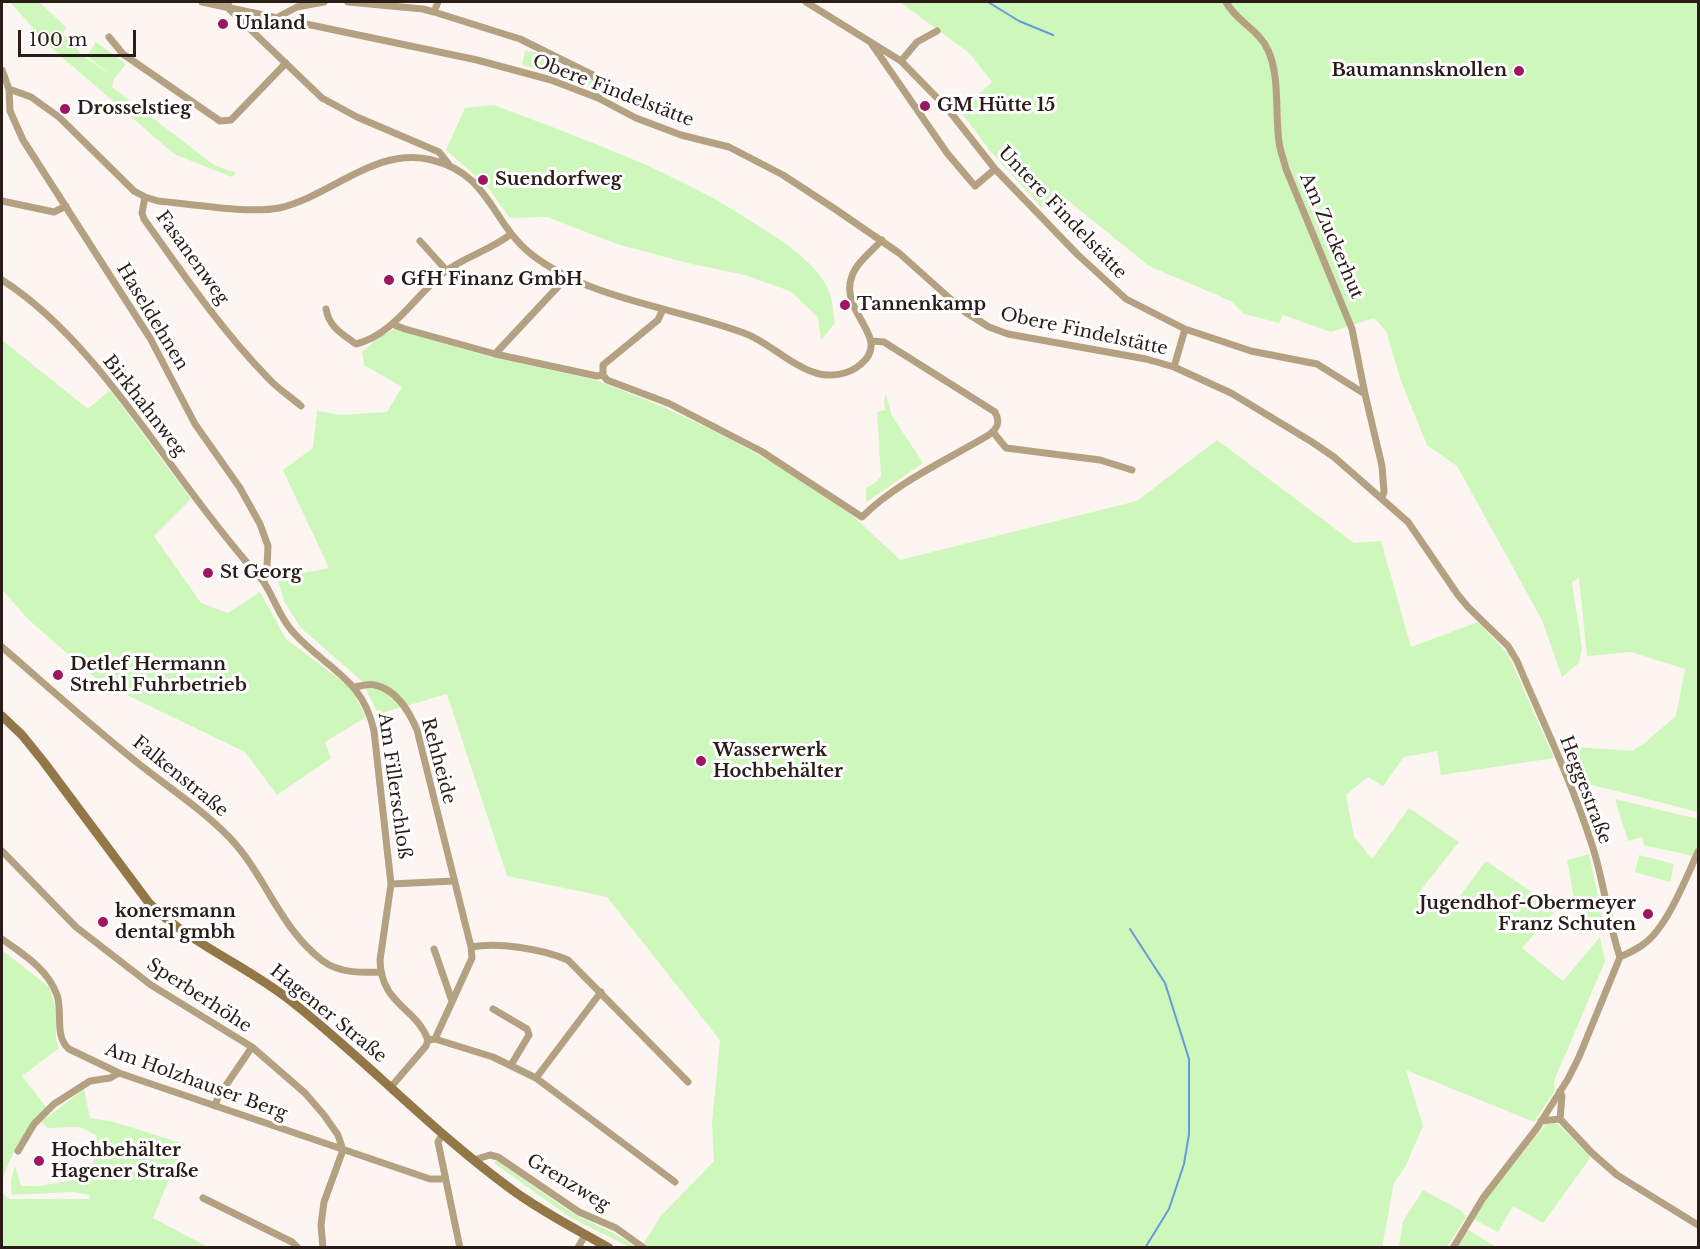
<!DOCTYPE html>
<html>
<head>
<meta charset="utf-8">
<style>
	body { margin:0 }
	#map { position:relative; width:1700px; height:1249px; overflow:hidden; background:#fcf5f1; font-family:"Libre Baskerville",serif }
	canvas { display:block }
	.frame { position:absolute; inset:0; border:3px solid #2a1d17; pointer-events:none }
	.scale { position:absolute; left:18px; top:30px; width:118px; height:27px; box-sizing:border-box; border:3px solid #2a1d17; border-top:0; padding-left:8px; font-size:18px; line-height:21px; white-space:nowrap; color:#2a1d17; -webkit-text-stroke:4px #fff; paint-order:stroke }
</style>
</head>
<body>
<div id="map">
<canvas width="1700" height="1249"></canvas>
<div class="frame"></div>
<div class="scale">100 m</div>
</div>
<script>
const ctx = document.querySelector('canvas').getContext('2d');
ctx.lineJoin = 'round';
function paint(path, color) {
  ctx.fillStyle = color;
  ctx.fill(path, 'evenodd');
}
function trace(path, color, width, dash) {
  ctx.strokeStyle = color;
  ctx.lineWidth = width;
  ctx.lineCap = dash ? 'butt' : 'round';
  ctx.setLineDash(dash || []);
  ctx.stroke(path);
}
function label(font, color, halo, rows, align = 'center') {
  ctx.font = font + ' "Libre Baskerville",serif';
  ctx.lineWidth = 6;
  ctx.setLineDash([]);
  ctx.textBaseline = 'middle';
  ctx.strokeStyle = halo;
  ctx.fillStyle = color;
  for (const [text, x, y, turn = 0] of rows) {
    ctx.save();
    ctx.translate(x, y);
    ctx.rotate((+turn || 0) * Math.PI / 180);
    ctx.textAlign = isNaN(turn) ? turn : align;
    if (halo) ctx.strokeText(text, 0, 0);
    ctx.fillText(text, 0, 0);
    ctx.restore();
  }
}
const green = new Path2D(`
	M 10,2 L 39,2 L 66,27 L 63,34 L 83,56 L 112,76 L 87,56 L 96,42 L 126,64 L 114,79 L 112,87 L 214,165 L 236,173 L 232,177 L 174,154 L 47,44 Z
	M 900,2 L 1698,2 L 1698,812 L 1573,780 L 1577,747 L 1632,751 L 1646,742 L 1676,716 L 1685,669 L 1631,652 L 1587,656 L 1579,578 L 1572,582 L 1582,648 L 1579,663 L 1562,677 L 1542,620 L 1457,466 L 1427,445 L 1401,381 L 1386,331 L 1374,318 L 1331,332 L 1283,315 L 1279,323 L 1244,314 L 1231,301 L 1149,266 L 1065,198 L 1041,207 L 991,152 L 960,111 L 992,82 L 969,53 Z
	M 525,51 L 540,53 L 558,63 L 554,74 L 522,65 Z
	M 560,64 L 592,79 L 592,89 L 557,75 Z
	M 494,105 C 585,140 679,172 760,227 C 784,242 806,256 823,280 C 832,292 833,309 835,323 L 821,340 L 818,317 L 790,291 L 745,275 L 692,264 L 620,245 L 547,217 L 510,218 L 486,185 L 446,150 L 465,108 Z
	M 395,329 L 491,357 L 596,380 L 661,406 L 723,435 L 787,471 L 854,517 L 900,560 L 1137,501 L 1217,440 L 1354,543 L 1381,541 L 1411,647 L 1478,622 L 1508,654 L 1554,758 L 1441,775 L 1437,751 L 1404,757 L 1383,786 L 1368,777 L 1346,795 L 1354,837 L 1372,859 L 1409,808 L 1459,842 L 1420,891 L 1448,912 L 1486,861 L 1557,909 L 1522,948 L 1563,981 L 1600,937 L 1605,961 L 1554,1081 L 1555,1090 L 1534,1122 L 1406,1070 L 1423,1126 L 1405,1167 L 1394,1183 L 1382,1247 L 648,1247 L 644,1243 L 660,1217 L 714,1161 L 712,1123 L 720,1040 L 607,897 L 507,876 L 447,694 L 378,714 L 362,681 L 300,627 L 284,601 L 278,581 L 287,576 L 329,568 L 283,470 L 313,448 L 317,411 L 340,415 L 387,412 L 402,387 L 364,365 L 362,352 L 379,337 Z
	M 2,340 L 88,409 L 110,390 L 191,499 L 154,536 L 201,603 L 228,613 L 260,592 L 286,639 L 350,687 L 366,717 L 325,742 L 331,758 L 277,795 L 245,752 L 100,682 L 29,620 L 2,590 Z
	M 886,394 L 892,416 L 923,463 L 866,502 L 866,488 L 875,483 L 881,476 L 877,412 L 885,410 L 884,400 Z
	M 1615,799 L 1698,819 L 1698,846 L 1693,856 L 1644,845 L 1642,837 L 1628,841 Z
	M 1589,854 L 1604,924 L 1601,927 L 1597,927 L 1577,914 L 1567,860 Z
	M 1639,855 L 1674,864 L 1670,882 L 1635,872 Z
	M 2,950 L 49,987 L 56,1010 L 56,1039 L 59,1048 L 22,1076 L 47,1108 C 25,1127 12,1153 2,1180 Z
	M 84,1089 L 90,1118 L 114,1122 L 184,1144 L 153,1218 L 208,1247 L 2,1247 L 2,1193 L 10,1199 L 89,1199 L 90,1195 L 73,1192 L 12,1195 L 11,1181 L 15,1165 L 21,1186 L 40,1186 L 85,1178 L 98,1152 L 96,1135 L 80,1127 L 48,1128 L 41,1122 Z
	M 1552,1123 L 1558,1124 L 1591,1157 L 1543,1223 L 1513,1206 L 1498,1232 L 1473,1219 L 1486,1199 L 1546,1124 Z
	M 496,1160 L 570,1212 L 613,1233 L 636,1247 L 629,1247 L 568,1216 L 494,1163 Z
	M 1423,1190 L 1462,1211 L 1466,1217 L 1447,1247 L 1399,1247 L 1403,1221 Z
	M 1467,1229 L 1496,1247 L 1456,1248 Z`);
const stream = new Path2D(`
	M 988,2 L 1019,21 L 1053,35
	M 1130,929 L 1165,983 L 1189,1059 L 1189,1134 L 1184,1164 L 1169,1209 L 1145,1248`);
const street = new Path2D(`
	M 202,2 L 477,60 L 551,80 L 598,98 L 636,118 L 681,135 L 729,147 L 783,175 L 835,209 L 899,253 L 965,312 L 989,327 L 1008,334 L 1146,359 L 1174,367 L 1231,393 L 1312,442 L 1334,457 L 1408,522 L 1458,595 L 1468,607 L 1508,646 L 1517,661 C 1542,720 1571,780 1591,842 C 1604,879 1607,919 1620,957 L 1579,1057 L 1568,1079 L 1537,1128 L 1483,1198 L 1453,1248
	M 229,2 L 227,7 L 322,98 L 357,117 L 439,152 L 450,166
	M 348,2 L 423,9 L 434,12 L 520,39 L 593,75 L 599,85 L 598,98
	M 806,2 L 901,61 L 947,108 L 995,169 L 1077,254 L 1126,299 L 1185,329 L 1251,351 L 1317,364 L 1365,394
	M 1226,2 C 1236,21 1259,30 1268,50 C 1280,76 1275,114 1279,142 C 1280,151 1284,160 1286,169 L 1352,329 L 1365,394 L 1382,466 L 1384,492 L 1382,497
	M 434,12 L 438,2
	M 278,17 L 297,7 L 324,2
	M 109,37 L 123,54 L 220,121 L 231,120 L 286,63
	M 871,43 L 947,153 L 975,186 L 995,169
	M 901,61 L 917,42 L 937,31
	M 2,70 L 9,89 L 10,111 L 23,140 L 150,338 L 195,424 L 240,488 L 260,524 L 268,546 L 267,567 L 264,582
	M 9,89 L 31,97 L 59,117 L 134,191 L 145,197 L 158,201 C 191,204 249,214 279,208 C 332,196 375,146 432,160 C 490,174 491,222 531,254 C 590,300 675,307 744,333 C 769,342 788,364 813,372 C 828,378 849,375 861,364 C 893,337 838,313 852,276 C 857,262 872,251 882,240
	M 145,197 L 142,213 L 144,219 C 183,274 222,331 269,379 C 278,389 291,397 301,406
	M 2,201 L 54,212 L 66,206
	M 420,241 L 447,271
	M 2,280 C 75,326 135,416 186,485 C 206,512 227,539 248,564 C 252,570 258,575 263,581 C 274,597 279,617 293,632 C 326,669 363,678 374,731 L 391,884 L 380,960 C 381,1005 416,1007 428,1040 L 426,1046 L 391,1087
	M 326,309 C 329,327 342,334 356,344 C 394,335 416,294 446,271 C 466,256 491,250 511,234
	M 392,324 L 405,329 L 495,354 L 597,376 L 603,375 L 607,380 L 668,403 L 761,451 L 862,517 C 896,483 945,461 987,436 C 997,430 1001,423 995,412 L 884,342 L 872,341
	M 495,354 L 567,277
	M 1174,367 L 1185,329
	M 603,375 L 603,365 L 658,320 L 663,309
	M 993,432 L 1006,448 L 1100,460 L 1132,470
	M 2,647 C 46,685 89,724 134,760 C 166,786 201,808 230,838 C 266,876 280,929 323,961 C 339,973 362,973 381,972
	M 355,687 C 361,686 369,683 375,685 C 397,690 409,711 417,730 L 471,947 C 499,942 542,949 568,960 L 688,1082
	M 2,851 L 76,927 L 151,985 L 252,1047 L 305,1093 L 324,1115 L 338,1135 L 343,1150 L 324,1202 L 321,1225 L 323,1248
	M 391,884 L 454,881
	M 2,939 C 23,954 48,969 57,995 C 63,1012 54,1037 69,1049 L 119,1073 L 430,1179 L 445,1179
	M 434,949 L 452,1001
	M 1620,957 C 1629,953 1638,949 1645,943 C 1667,927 1686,878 1698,852
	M 493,1009 L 527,1029 L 529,1035 L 511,1065
	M 435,1039 L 472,958 L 471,947
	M 428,1040 L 435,1039 L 493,1057 L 536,1078 L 675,1182
	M 536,1078 L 601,992
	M 1560,1091 L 1562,1096 L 1560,1119 L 1592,1153 L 1617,1175 L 1698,1225
	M 215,1106 L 218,1097 L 252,1047
	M 1541,1121 L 1560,1119
	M 443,1133 L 438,1142 L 460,1248
	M 18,1151 L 34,1124 L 54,1104 L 90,1081 L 110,1078 L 119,1073
	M 474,1160 L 490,1155 L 498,1157 L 579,1212 L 616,1228 L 644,1248
	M 203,1198 L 292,1242 L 298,1248
	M 578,1248 L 585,1235`);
const secondary = new Path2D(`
	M 2,716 L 22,735 L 43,761 L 149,903 C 190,944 246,965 291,1001 C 367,1061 433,1132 511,1189 C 542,1212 576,1229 609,1248`);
const markers = [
	[223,24,6,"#9e1562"],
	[1519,71,6,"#9e1562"],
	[925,106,6,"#9e1562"],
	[65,109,6,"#9e1562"],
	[483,180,6,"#9e1562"],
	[389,280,6,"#9e1562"],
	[845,305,6,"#9e1562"],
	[208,573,6,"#9e1562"],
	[58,675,6,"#9e1562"],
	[701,761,6,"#9e1562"],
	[1648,914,6,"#9e1562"],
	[103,922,6,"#9e1562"],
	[39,1161,6,"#9e1562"]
];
const poiNames = [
	["Unland",235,24],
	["Baumannsknollen",1507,71,"right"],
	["GM Hütte 15",937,106],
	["Drosselstieg",77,109],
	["Suendorfweg",495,180],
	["GfH Finanz GmbH",401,280],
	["Tannenkamp",857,305],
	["St Georg",220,573],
	["Detlef Hermann",70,665],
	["Strehl Fuhrbetrieb",70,686],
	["Wasserwerk",713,751],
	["Hochbehälter",713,772],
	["Jugendhof-Obermeyer",1636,904,"right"],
	["Franz Schuten",1636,925,"right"],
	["konersmann",115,912],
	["dental gmbh",115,933],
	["Hochbehälter",51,1151],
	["Hagener Straße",51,1172]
];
const streetNames = [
	["Obere Findelstätte",613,91,21],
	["Untere Findelstätte",1062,213,46],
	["Am Zuckerhut",1331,236,67],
	["Fasanenweg",192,258,54],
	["Haseldehnen",152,317,59],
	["Obere Findelstätte",1084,332,12],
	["Birkhahnweg",144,406,52],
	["Rehheide",438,761,75],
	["Falkenstraße",180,777,39],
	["Am Fillerschloß",394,786,82],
	["Heggestraße",1585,790,69],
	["Sperberhöhe",199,996,33],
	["Hagener Straße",328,1014,39],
	["Am Holzhauser Berg",196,1082,20],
	["Grenzweg",568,1183,31]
];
paint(green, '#cef7bb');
trace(stream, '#6899da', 2);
trace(street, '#b4a181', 7);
trace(secondary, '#937747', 9);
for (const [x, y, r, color] of markers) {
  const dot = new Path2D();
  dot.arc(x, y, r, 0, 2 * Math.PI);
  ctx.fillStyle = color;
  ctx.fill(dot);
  trace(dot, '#fff', 2);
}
label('bold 18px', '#2a1d17', '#fff', poiNames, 'left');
label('18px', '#2a1d17', '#fff', streetNames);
</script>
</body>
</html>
